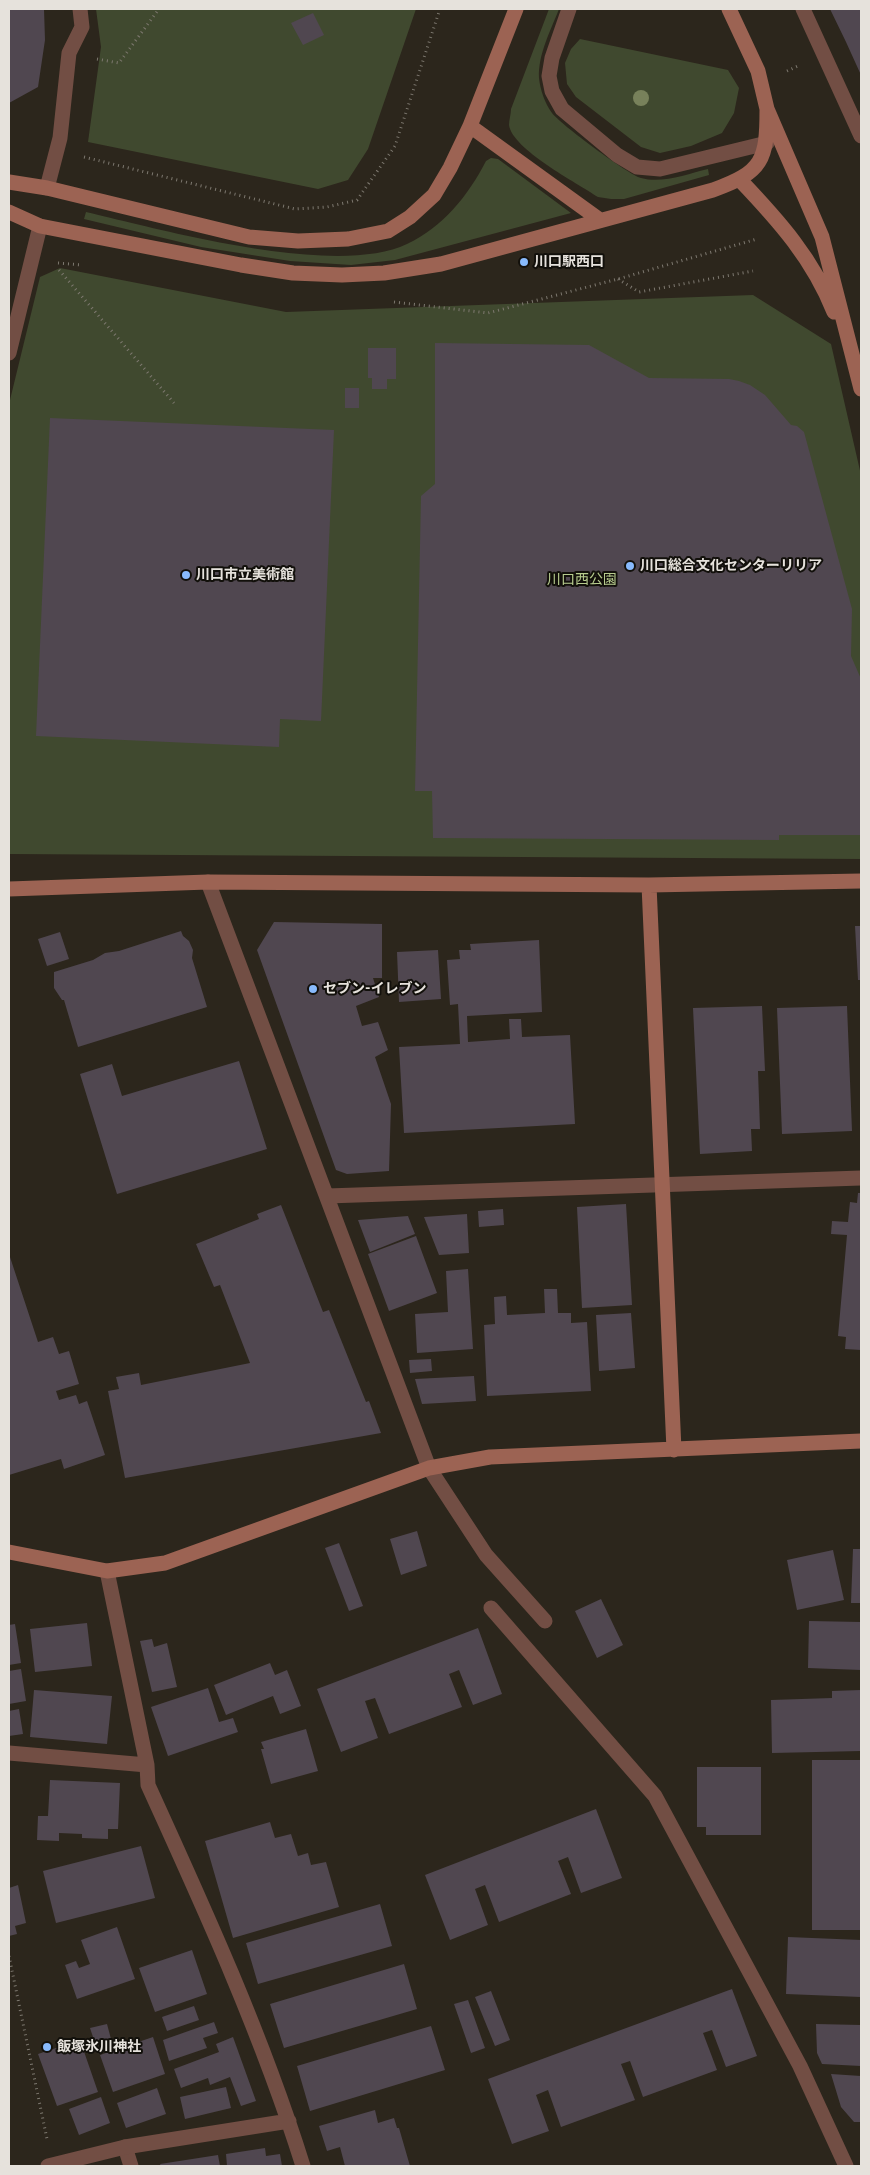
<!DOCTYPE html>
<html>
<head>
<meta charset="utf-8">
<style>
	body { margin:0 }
	#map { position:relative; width:870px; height:2175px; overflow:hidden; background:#2c261c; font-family:Roboto,sans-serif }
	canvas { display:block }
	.frame { position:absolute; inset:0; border:10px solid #e6e2dc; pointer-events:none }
</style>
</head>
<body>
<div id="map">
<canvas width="870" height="2175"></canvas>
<div class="frame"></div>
</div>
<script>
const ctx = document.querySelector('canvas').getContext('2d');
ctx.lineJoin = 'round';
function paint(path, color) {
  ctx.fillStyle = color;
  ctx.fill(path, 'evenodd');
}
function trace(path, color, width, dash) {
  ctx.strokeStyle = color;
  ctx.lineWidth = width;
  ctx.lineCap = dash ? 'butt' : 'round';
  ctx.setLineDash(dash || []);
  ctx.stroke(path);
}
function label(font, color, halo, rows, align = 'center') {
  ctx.font = font + ' Roboto,"Noto Sans JP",sans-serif';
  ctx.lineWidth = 4;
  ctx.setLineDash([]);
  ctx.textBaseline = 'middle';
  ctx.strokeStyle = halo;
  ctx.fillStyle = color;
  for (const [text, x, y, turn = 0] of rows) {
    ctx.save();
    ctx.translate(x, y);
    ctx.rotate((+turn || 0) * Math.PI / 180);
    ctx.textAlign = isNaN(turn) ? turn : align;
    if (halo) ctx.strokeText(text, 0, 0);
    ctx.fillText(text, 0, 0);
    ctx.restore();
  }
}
const green = new Path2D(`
	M 96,9 L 416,9 L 368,149 L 348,180 L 318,189 L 88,142 L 101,47 Z
	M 549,9 L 559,9 C 551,30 538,54 539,78 C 540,89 545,104 552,113 C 560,124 629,175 641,178 C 662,184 687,174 708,169 L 709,175 L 624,199 L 611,199 L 598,197 C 577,183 512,149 509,125 C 509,120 511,114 511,109 Z
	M 580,39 L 728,70 L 739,88 L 734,113 L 722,133 L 691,146 L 660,153 L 641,147 L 576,97 L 567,84 L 565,63 L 571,49 Z
	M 491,158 L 498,159 L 571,213 L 395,260 L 351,265 L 290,261 L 201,247 L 84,219 L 86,212 C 163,230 336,278 407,244 C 443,227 468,196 486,161 Z
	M 60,268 L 286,312 L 753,295 L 831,344 L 861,475 L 861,859 L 9,854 L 9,404 L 40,277 Z`);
const building = new Path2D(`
	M 9,9 L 44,9 L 45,40 L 38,87 L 9,103 Z
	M 830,9 L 861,9 L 861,75 L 846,42 Z
	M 313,13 L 324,35 L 303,45 L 291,23 Z
	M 435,343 L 589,345 L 649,378 L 729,379 L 739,381 L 750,385 L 765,395 L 791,425 L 797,426 L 804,432 L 852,609 L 851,656 L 861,679 L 861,835 L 779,835 L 779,840 L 433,838 L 432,791 L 415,791 L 421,496 L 435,484 Z
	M 368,348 L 396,348 L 396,379 L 387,379 L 387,389 L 372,389 L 372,378 L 368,378 Z
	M 345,388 L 359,388 L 359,408 L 345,408 Z
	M 50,418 L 334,430 L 321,721 L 280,719 L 279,747 L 36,736 Z
	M 274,922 L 382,924 L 382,978 L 373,978 L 379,997 L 356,1006 L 362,1026 L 378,1022 L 388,1050 L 375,1057 L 391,1104 L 389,1171 L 347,1174 L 336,1170 L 257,950 Z
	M 855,926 L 861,926 L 861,980 L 858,980 Z
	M 181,931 L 183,936 L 189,941 L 193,950 L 192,958 L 207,1007 L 78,1047 L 64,1000 L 62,1000 L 54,988 L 54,972 L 93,960 L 105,953 L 119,951 Z
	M 60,932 L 69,959 L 47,966 L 38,939 Z
	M 539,940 L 542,1012 L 467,1016 L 468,1042 L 510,1039 L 509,1019 L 521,1019 L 522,1037 L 570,1035 L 575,1124 L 404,1133 L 399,1047 L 460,1044 L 458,1004 L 450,1005 L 447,960 L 460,959 L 459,950 L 471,950 L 470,944 Z
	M 438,950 L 441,999 L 399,1002 L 397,952 Z
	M 762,1006 L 765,1071 L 758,1071 L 760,1129 L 751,1129 L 752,1151 L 700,1154 L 693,1008 Z
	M 847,1006 L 852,1131 L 782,1134 L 777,1008 Z
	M 239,1061 L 267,1149 L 117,1194 L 80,1074 L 112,1064 L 122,1096 Z
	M 858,1193 L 861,1193 L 861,1350 L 845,1349 L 846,1337 L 838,1336 L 847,1235 L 831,1234 L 832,1221 L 848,1222 L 850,1202 L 857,1203 Z
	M 626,1204 L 632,1305 L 582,1308 L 577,1207 Z
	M 281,1205 L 323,1312 L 329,1310 L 366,1402 L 369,1401 L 381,1433 L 125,1478 L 108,1391 L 119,1389 L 116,1377 L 139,1373 L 141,1385 L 250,1363 L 220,1285 L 214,1287 L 196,1244 L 259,1219 L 257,1214 Z
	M 503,1209 L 504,1225 L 479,1227 L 478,1211 Z
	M 467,1214 L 469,1253 L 439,1255 L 424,1217 Z
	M 408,1216 L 415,1234 L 370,1252 L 358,1220 Z
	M 416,1236 L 437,1293 L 389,1311 L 368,1254 Z
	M 9,1254 L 38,1342 L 53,1337 L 59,1354 L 69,1351 L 79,1384 L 56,1391 L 59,1400 L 76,1395 L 79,1404 L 87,1401 L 105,1455 L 64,1469 L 61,1459 L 9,1475 Z
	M 468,1269 L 473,1349 L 417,1353 L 415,1314 L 448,1312 L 446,1271 Z
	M 544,1289 L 557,1289 L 558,1313 L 571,1313 L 571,1323 L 587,1322 L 591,1391 L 487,1396 L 484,1325 L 495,1324 L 494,1297 L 506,1296 L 507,1315 L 545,1313 Z
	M 631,1313 L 635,1368 L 599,1371 L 596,1315 Z
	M 431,1359 L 432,1371 L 410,1373 L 409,1360 Z
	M 474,1376 L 476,1401 L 422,1404 L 415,1379 Z
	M 417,1531 L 427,1566 L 401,1575 L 390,1539 Z
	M 339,1543 L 363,1606 L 349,1611 L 325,1548 Z
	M 853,1549 L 861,1549 L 861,1603 L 851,1603 Z
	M 833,1550 L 844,1600 L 797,1610 L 787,1560 Z
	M 601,1599 L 623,1645 L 597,1658 L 575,1611 Z
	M 809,1621 L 861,1622 L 861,1670 L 808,1668 Z
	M 87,1623 L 92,1666 L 35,1672 L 30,1629 Z
	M 15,1624 L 21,1663 L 9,1665 L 9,1625 Z
	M 478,1628 L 502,1694 L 473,1705 L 459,1670 L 449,1674 L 462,1707 L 389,1734 L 375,1698 L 365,1701 L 378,1738 L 341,1752 L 317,1689 Z
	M 152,1639 L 154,1647 L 167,1643 L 177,1687 L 152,1692 L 140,1641 Z
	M 270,1663 L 275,1675 L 287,1670 L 301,1706 L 280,1714 L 273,1696 L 226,1715 L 214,1685 Z
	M 21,1669 L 26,1701 L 9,1704 L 9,1671 Z
	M 208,1688 L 219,1722 L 233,1718 L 238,1732 L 168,1756 L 151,1707 Z
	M 34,1690 L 112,1696 L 107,1744 L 30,1737 Z
	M 861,1690 L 861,1751 L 772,1753 L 771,1700 L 832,1698 L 832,1691 Z
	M 19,1709 L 23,1734 L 9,1736 L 9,1711 Z
	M 306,1729 L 318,1771 L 271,1784 L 261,1749 L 264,1749 L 261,1742 Z
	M 812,1760 L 861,1760 L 861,1930 L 812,1930 Z
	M 697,1767 L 761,1767 L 761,1835 L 706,1835 L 706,1827 L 697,1827 Z
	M 50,1780 L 120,1783 L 118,1829 L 108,1829 L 108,1839 L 82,1838 L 82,1834 L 59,1833 L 59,1841 L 37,1840 L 38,1816 L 48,1816 Z
	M 596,1809 L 622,1878 L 581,1893 L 568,1857 L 558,1861 L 571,1894 L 499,1922 L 485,1885 L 475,1889 L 488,1925 L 450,1940 L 425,1875 Z
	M 270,1822 L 275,1838 L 291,1834 L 298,1856 L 308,1853 L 311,1865 L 326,1862 L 339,1907 L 233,1938 L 205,1841 Z
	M 141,1846 L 155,1898 L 56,1923 L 43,1871 Z
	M 18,1885 L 26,1923 L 15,1926 L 17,1934 L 9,1936 L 9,1888 Z
	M 380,1904 L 392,1946 L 258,1984 L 246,1943 Z
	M 117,1927 L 135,1979 L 77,1999 L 65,1965 L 76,1961 L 79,1968 L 90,1964 L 81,1940 Z
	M 788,1937 L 861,1940 L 861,1997 L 786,1994 Z
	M 192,1950 L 207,1994 L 155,2012 L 139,1968 Z
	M 404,1964 L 417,2009 L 284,2048 L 270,2004 Z
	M 732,1989 L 757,2056 L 726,2067 L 712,2030 L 703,2033 L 717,2070 L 643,2097 L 630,2061 L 621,2064 L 635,2100 L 561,2127 L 548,2090 L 536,2095 L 549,2131 L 512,2144 L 488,2079 Z
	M 491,1991 L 510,2040 L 495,2046 L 475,1997 Z
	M 468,2000 L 485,2048 L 471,2053 L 454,2004 Z
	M 194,2006 L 199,2020 L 167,2031 L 162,2017 Z
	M 214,2022 L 218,2033 L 203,2038 L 207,2048 L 169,2061 L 163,2040 Z
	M 107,2024 L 111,2039 L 95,2043 L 90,2028 Z
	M 816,2024 L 861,2025 L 861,2066 L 822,2064 L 817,2053 Z
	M 431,2026 L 445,2070 L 310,2111 L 297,2066 Z
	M 153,2037 L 165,2074 L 113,2092 L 100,2055 Z
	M 233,2037 L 256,2101 L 241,2106 L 230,2077 L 210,2085 L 208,2078 L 181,2088 L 174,2069 L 219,2052 L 216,2044 Z
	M 80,2040 L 98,2092 L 57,2106 L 38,2054 Z
	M 831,2074 L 861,2076 L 861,2122 L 854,2122 L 841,2107 Z
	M 226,2087 L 231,2108 L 185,2119 L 180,2097 Z
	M 157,2088 L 166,2114 L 126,2128 L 117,2103 Z
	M 101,2097 L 110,2123 L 79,2135 L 69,2109 Z
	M 375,2110 L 378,2123 L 394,2118 L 397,2128 L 399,2128 L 410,2166 L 345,2166 L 340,2147 L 327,2151 L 319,2126 Z
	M 265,2148 L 266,2156 L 280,2154 L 282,2166 L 227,2166 L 226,2154 Z
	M 218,2155 L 220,2166 L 161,2166 L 160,2164 Z`);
const path = new Path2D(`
	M 97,59 L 119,63 L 159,9
	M 787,71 L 798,66
	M 84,157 L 295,209 L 327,207 L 357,200 L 395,146 L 440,9
	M 58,263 L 82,265
	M 59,270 L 174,403
	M 618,279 L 639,292 L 753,271
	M 394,302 L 488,313 L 618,279 L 757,239
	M 9,1956 L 47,2139`);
const lane = new Path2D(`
	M 569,9 L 552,58 L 549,76 L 552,91 L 562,109 L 617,155 L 637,167 L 660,169 L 767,143
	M 9,353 L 40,226
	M 429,1468 L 486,1555 L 545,1621
	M 491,1608 L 655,1796 L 800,2066 L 846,2166
	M 125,2147 L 131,2166`);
const street = new Path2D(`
	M 803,9 L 861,136
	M 47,188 L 60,138 L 69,53 L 82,27 L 80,9
	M 208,882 L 429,1468
	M 327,1196 L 861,1178
	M 107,1571 L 147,1765 L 148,1785 C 205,1910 262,2035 303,2166
	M 9,1753 L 147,1765
	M 48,2166 L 125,2147 L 289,2121`);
const secondary = new Path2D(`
	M 729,9 L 758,71 L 767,109 L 822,237 L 861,389
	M 470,126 L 600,220
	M 740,180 C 779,221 813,259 834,312
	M 9,182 L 47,188 L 249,237 L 298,241 L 348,239 L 388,231 L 410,217 L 434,195 L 450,168 L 470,126 L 516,9
	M 9,212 L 40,226 L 241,265 L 293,273 L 342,275 L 384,273 L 441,264 L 713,190 C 763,172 767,160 767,109
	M 649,885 L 674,1450
	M 9,889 L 208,882 L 649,885 L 861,881
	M 9,1552 L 107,1571 L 165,1563 L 429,1468 L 490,1457 L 861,1441`);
const trees = [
	[641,98]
];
const markers = [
	[524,262,5,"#88bafc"],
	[630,566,5,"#88bafc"],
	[186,575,5,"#88bafc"],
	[313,989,5,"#88bafc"],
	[47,2047,5,"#88bafc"]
];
const poiNames = [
	["川口駅西口",534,262],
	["川口総合文化センターリリア",640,566],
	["川口市立美術館",196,575],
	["セブン-イレブン",323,989],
	["飯塚氷川神社",57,2047]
];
const parkNames = [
	["川口西公園",582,580]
];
paint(green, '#40492f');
paint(building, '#504750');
trace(path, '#7e7970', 3, [1, 4]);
trace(lane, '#724e44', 15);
trace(street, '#724e44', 15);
trace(secondary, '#9c6353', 15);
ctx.fillStyle = '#78815b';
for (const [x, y] of trees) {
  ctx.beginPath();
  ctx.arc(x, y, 8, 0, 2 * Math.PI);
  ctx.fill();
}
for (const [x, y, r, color] of markers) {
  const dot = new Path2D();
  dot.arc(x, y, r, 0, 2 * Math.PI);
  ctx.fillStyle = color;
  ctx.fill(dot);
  trace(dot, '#12100b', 2);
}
label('bold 14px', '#e6e2dc', '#12100b', poiNames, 'left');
label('14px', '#b7cc8e', '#12100b', parkNames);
</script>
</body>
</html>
